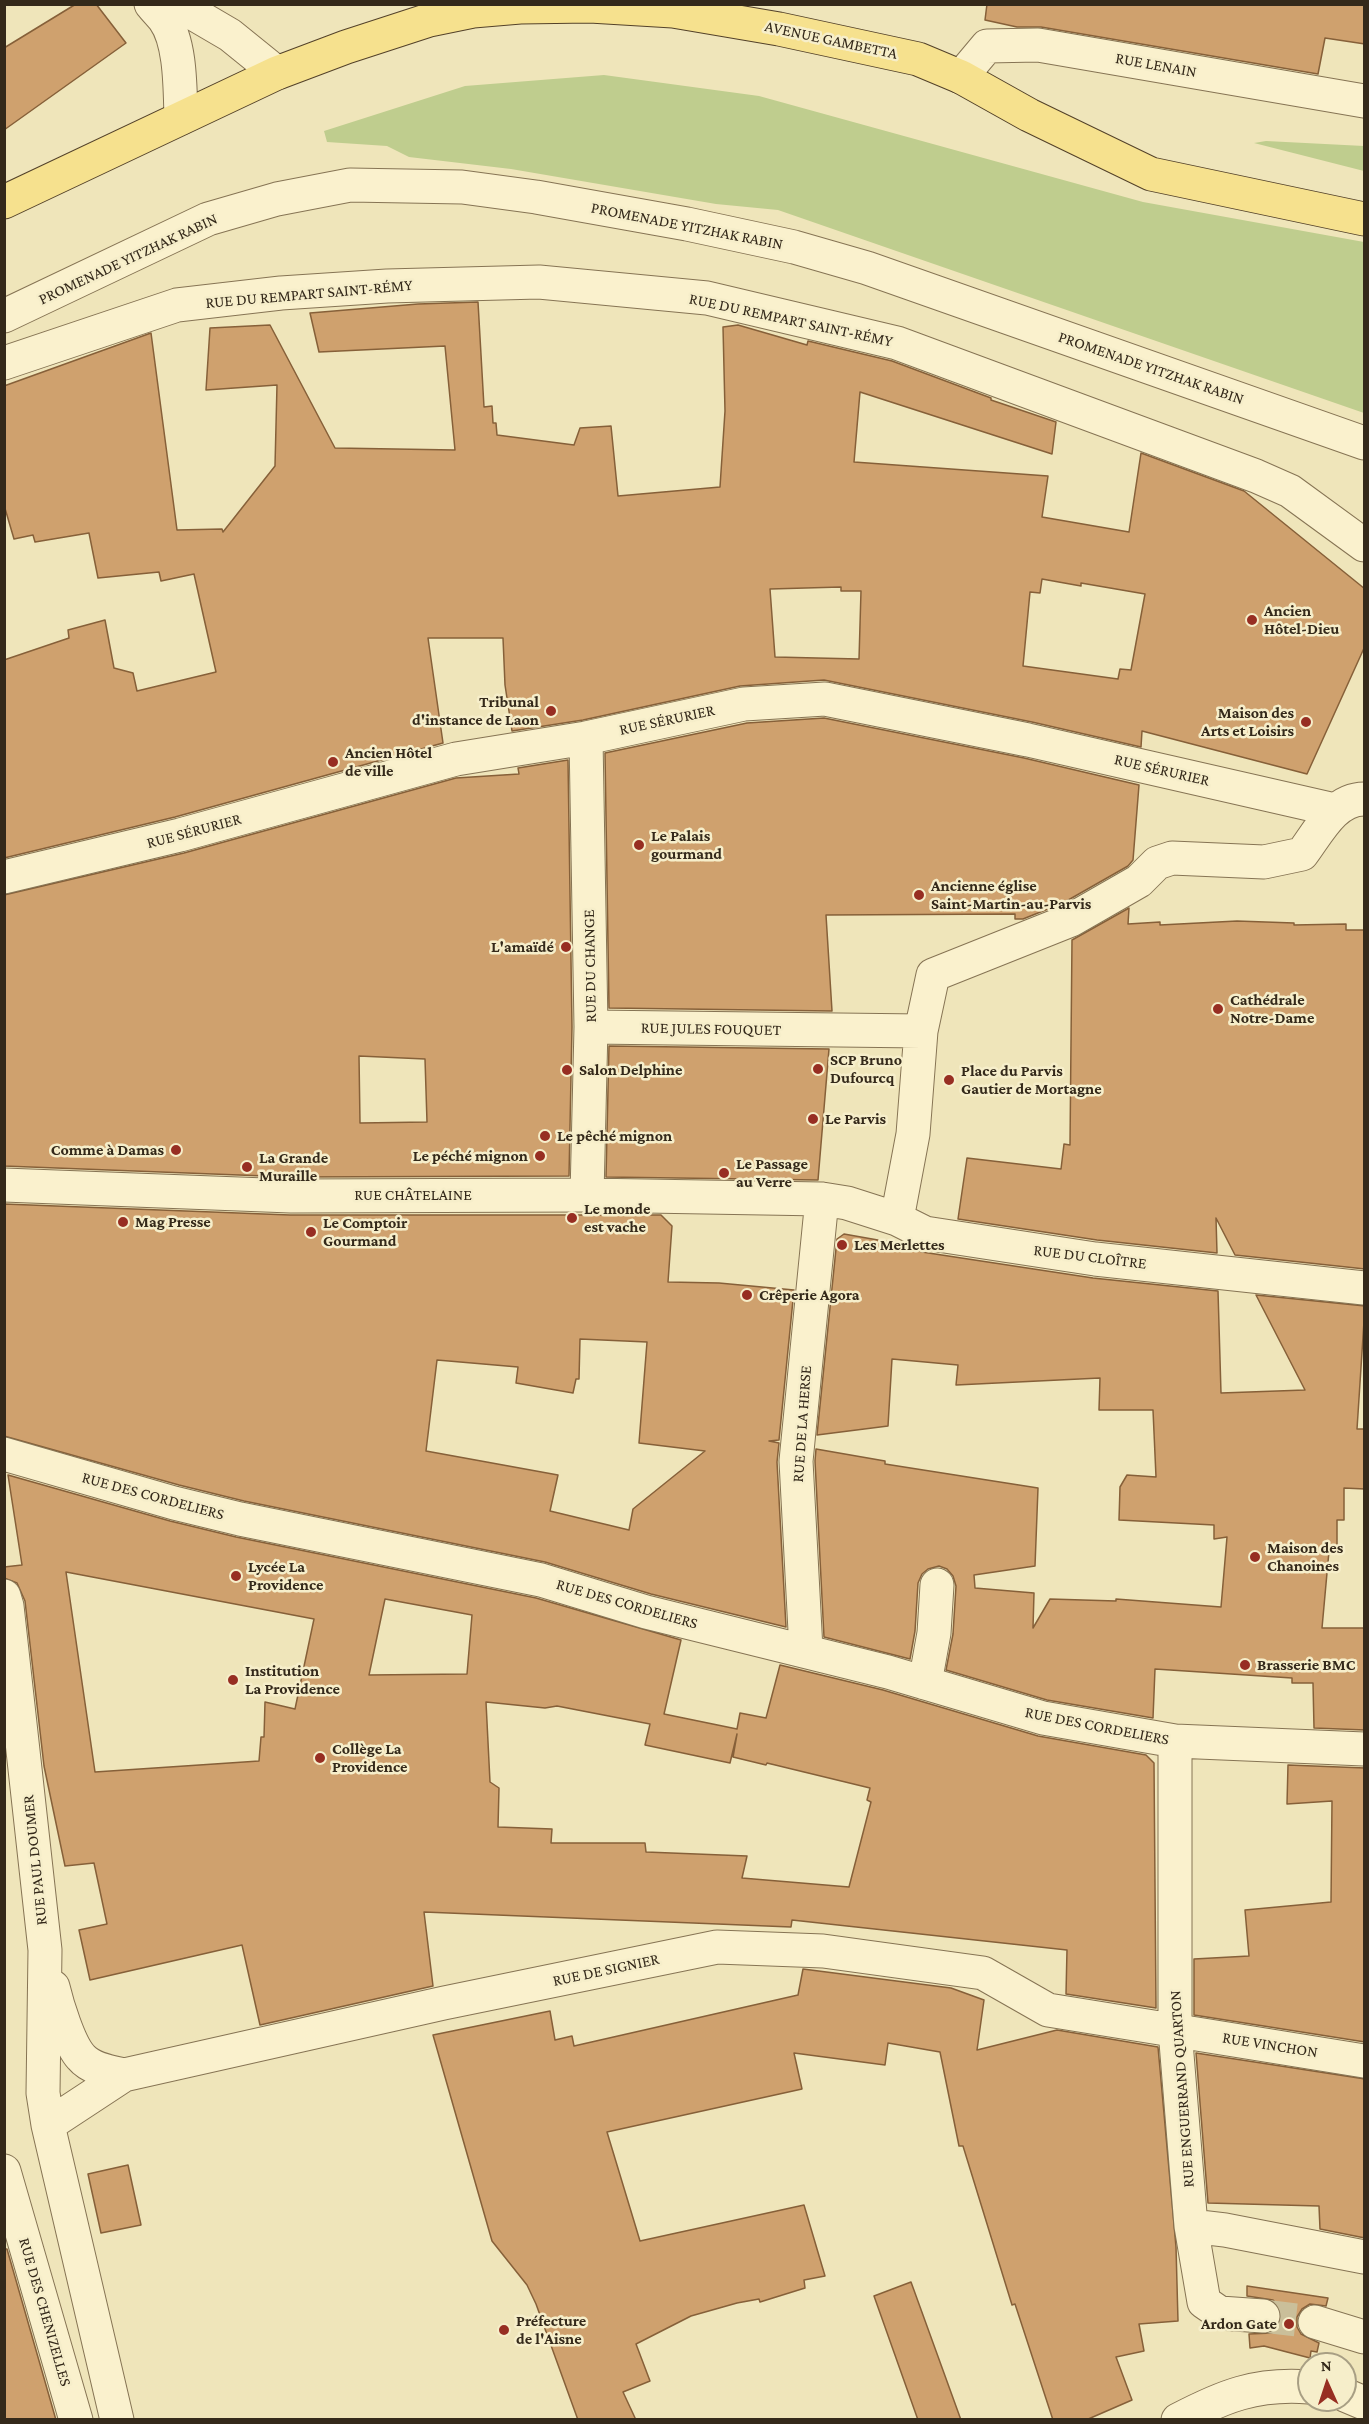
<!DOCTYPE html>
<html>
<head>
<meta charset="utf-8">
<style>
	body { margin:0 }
	#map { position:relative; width:1369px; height:2424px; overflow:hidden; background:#efe5ba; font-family:"Crimson Pro",serif }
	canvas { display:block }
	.frame { position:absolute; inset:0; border:6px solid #34291a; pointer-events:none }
	.north { position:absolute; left:1297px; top:2352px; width:60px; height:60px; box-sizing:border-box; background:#f6eeca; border:2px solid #a89f84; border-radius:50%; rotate:357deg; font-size:16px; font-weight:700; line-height:24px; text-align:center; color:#34291a }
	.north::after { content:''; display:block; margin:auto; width:21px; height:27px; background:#972e22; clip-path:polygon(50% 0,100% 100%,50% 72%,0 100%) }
</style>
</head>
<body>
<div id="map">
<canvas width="1369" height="2424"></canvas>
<div class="frame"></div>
<div class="north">N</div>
</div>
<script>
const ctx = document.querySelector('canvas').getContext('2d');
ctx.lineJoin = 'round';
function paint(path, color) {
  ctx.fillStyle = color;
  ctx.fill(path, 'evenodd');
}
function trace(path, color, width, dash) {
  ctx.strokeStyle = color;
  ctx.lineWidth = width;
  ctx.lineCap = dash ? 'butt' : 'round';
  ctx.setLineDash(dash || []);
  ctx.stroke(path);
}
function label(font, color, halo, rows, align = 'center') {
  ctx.font = font + ' "Crimson Pro",serif';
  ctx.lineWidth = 5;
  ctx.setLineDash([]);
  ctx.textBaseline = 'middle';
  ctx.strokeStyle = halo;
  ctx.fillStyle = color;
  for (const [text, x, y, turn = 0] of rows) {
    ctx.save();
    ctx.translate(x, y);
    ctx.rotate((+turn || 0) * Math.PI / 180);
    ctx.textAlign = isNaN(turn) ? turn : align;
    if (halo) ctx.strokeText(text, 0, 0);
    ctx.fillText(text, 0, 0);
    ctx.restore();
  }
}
const green = new Path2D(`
	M 604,75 L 759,96 L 1143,202 L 1364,242 L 1364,413 L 778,210 L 716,204 L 511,169 L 409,157 L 387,146 L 327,142 L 324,131 L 465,86 Z
	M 1266,141 L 1364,146 L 1364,171 L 1254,143 Z`);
const building = new Path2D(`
	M 76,4 L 96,4 L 126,43 L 4,130 L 4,48 Z
	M 987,4 L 1365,4 L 1365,44 L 1325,38 L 1318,74 L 1041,27 L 1017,27 L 985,20 Z
	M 478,302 L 484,407 L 492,406 L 493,423 L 496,423 L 497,435 L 574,445 L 580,428 L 611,426 L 618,496 L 720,487 L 725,411 L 723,327 L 738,325 L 807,345 L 808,341 L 892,361 L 991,398 L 991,400 L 1056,422 L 1052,454 L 860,392 L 854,462 L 1048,476 L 1042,517 L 1129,532 L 1141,453 L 1244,491 L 1365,589 L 1365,646 L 1307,774 L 1142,731 L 1141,747 L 1032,722 L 824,680 L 740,686 L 583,720 L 512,731 L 505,685 L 503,638 L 428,638 L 443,743 L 175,817 L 4,858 L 4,660 L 69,638 L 68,630 L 105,620 L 114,668 L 133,673 L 137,691 L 216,672 L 194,574 L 161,581 L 159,572 L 98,578 L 89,533 L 35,542 L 33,535 L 14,539 L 4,505 L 4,386 L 151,333 L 177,530 L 222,529 L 223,532 L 275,466 L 277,385 L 206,390 L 210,328 L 270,325 L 335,448 L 455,450 L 445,346 L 319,352 L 310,313 L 418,304 ZM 1042,579 L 1081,586 L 1081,583 L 1145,594 L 1131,670 L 1120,669 L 1118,679 L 1023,666 L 1030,592 L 1040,593 ZM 841,587 L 841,591 L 861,591 L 859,659 L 775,657 L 770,589 Z
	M 824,718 L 1024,758 L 1139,785 L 1133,860 L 1128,866 L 1063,903 L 1023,919 L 1015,919 L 1015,914 L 826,915 L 832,1011 L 609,1008 L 605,753 L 747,723 Z
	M 568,760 L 572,1027 L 569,1176 L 291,1177 L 4,1166 L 4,895 L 184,853 L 456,778 L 519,774 L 518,768 ZM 359,1056 L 425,1059 L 427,1122 L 360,1123 Z
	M 1129,908 L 1128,924 L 1160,922 L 1160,925 L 1237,921 L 1294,923 L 1294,925 L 1346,924 L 1346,930 L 1365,930 L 1365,1269 L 1235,1255 L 1216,1218 L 1217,1253 L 1097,1240 L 958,1219 L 967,1158 L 1061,1169 L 1064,1144 L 1070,1145 L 1072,940 Z
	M 609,1046 L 829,1049 L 818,1180 L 606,1177 Z
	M 4,1204 L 290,1215 L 661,1215 L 672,1226 L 668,1282 L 719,1283 L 794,1290 L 779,1440 L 769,1441 L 779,1443 L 777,1462 L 786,1627 L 651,1594 L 545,1562 L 244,1501 L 179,1485 L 4,1436 ZM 580,1339 L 647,1342 L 639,1443 L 705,1451 L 633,1509 L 629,1530 L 550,1511 L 558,1475 L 426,1451 L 437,1360 L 518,1367 L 516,1383 L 573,1393 L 576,1379 L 579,1379 Z
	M 844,1234 L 906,1245 L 922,1252 L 1093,1278 L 1218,1291 L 1221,1393 L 1305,1390 L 1256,1295 L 1365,1306 L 1357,1429 L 1365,1429 L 1365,1489 L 1344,1488 L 1344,1520 L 1337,1520 L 1337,1551 L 1329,1551 L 1322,1628 L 1365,1628 L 1365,1730 L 1314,1728 L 1313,1683 L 1292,1683 L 1292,1678 L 1155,1669 L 1153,1718 L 1047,1700 L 946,1670 L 953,1634 L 956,1586 L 953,1576 L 947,1569 L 939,1566 L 928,1569 L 922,1574 L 918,1583 L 915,1631 L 910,1659 L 824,1637 L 815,1461 L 816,1449 L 885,1461 L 885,1464 L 1038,1488 L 1035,1566 L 974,1575 L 975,1588 L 1034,1593 L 1033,1628 L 1050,1599 L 1116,1601 L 1116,1599 L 1221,1607 L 1227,1537 L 1214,1539 L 1214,1525 L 1119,1520 L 1120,1487 L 1127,1475 L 1156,1477 L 1153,1410 L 1099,1410 L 1100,1378 L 956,1385 L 958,1365 L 892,1359 L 888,1426 L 817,1435 L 837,1239 Z
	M 8,1475 L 170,1521 L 236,1537 L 536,1598 L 681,1640 L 664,1714 L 737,1729 L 740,1713 L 766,1718 L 780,1665 L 883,1690 L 1038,1736 L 1146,1755 L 1154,1763 L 1156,2008 L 1066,1994 L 1067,1950 L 792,1920 L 791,1927 L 424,1912 L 433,1986 L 260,2025 L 242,1945 L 90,1980 L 79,1930 L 107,1924 L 94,1863 L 65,1866 L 44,1766 L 25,1601 L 17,1583 L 4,1578 L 4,1567 L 22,1565 ZM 66,1572 L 314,1619 L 295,1709 L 265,1702 L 264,1737 L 261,1737 L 259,1761 L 95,1772 ZM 385,1599 L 472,1615 L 467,1674 L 369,1675 ZM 486,1702 L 545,1708 L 557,1706 L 650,1724 L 645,1745 L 730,1763 L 737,1734 L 733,1757 L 766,1765 L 767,1763 L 870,1788 L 867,1800 L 871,1802 L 849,1887 L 742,1878 L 747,1856 L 646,1852 L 645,1843 L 551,1843 L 552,1829 L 498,1827 L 499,1788 L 490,1782 Z
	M 1288,1765 L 1365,1768 L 1365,2042 L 1194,2015 L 1194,1959 L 1249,1956 L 1245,1910 L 1331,1902 L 1332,1801 L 1287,1804 Z
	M 803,1969 L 951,1988 L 984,2000 L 977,2050 L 1057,2030 L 1158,2047 L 1176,2247 L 1178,2321 L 1139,2324 L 1144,2351 L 1116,2357 L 1132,2400 L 1086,2420 L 1053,2420 L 1015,2304 L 1012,2305 L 963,2146 L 959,2146 L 940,2052 L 888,2043 L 885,2065 L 794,2053 L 802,2089 L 607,2132 L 640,2241 L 804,2205 L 825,2276 L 804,2280 L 805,2288 L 760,2302 L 759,2299 L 737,2303 L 691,2316 L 636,2344 L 650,2381 L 623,2392 L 636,2420 L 578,2420 L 536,2304 L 527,2285 L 492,2241 L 433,2035 L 550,2011 L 555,2040 L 572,2036 L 574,2046 L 798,1995 Z
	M 1196,2053 L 1365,2079 L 1365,2238 L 1320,2229 L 1319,2206 L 1208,2203 Z
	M 128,2165 L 141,2225 L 101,2233 L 88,2174 Z
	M 4,2249 L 7,2249 L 56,2420 L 4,2420 Z
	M 911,2282 L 961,2420 L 918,2420 L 874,2296 Z
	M 1247,2286 L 1328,2298 L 1326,2306 L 1310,2304 L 1302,2309 L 1297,2317 L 1297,2327 L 1301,2334 L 1319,2343 L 1317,2352 L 1311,2351 L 1310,2358 L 1264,2346 L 1250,2348 L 1249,2334 L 1272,2333 L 1279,2326 L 1282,2317 L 1280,2307 L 1273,2300 L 1247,2296 Z`);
const minorTunnel = new Path2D(`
	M 1263,2316 L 1315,2322`);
const minor = new Path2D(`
	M 151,4 C 155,9 160,14 164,19 C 181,42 180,89 181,118
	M 177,4 L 230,35 L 277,73
	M 961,77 L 987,46 L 1038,45 L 1364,101
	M 4,316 L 208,219 L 277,199 L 350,185 L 462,187 L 536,197 L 687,224 L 794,247 L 867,268 L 1364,443
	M 4,363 L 177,305 L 281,293 L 387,286 L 539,282 L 707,298 L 897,343 L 1256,476 L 1290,491 L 1364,545
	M 586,738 L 591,1027 L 587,1195
	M 4,877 L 180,835 L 456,759 L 586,738 L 744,704 L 825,699 L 1028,740 L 1335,810
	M 591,1027 L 921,1031 L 933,975 L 1071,920 L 1139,881 L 1157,863 L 1172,858 L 1264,862 L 1302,854 C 1318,833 1334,799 1364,799
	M 4,1185 L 291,1196 L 587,1195 L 822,1199 L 847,1203 L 897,1219 L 925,1233 L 1095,1259 L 1364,1288
	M 897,1219 L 913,1134 L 921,1031
	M 4,1454 L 174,1503 L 240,1519 L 541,1580 L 646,1612 L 888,1672 L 1043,1718 L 1175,1741 L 1364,1749
	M 4,1596 L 7,1606 L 45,1950 L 43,2093 L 48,2125 L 117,2420
	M 806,1650 L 796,1461 L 822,1199
	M 925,1683 L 934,1633 L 937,1585
	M 1175,1741 L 1175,2030 L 1191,2226 L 1204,2302 L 1220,2313 L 1263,2316
	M 53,1987 C 57,2004 69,2044 81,2057 C 91,2069 110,2072 124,2075
	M 48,2125 L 124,2075 L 444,2003 L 717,1947 L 823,1951 L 983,1973 L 1048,2010 L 1364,2061
	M 4,2171 L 76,2420
	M 1191,2226 L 1225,2230 L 1364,2257
	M 1315,2322 L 1364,2337
	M 1345,2395 L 1364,2403
	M 1178,2420 C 1224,2396 1256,2383 1309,2387`);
const major = new Path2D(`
	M 4,202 L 277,73 L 346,47 L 429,20 L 473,11 L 520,7 L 590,6 L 673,11 L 779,29 L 918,59 L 961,77 L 1029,115 L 1151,174 L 1364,219`);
const markers = [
	[1252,620,6,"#972e22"],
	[551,711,6,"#972e22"],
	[1306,722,6,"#972e22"],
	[333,762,6,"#972e22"],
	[639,845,6,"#972e22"],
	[919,895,6,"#972e22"],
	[566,947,6,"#972e22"],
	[1218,1009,6,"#972e22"],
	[818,1069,6,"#972e22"],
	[567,1070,6,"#972e22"],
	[949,1080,6,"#972e22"],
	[813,1119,6,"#972e22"],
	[545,1136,6,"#972e22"],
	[176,1150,6,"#972e22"],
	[540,1156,6,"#972e22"],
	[247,1167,6,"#972e22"],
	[724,1173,6,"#972e22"],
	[572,1218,6,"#972e22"],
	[123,1222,6,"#972e22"],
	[311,1232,6,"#972e22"],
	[842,1245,6,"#972e22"],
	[747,1295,6,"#972e22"],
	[1255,1557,6,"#972e22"],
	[236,1576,6,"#972e22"],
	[1245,1665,6,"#972e22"],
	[233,1680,6,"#972e22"],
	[320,1758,6,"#972e22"],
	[1289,2324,6,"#972e22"],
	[504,2330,6,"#972e22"]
];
const streetNames = [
	["AVENUE GAMBETTA",831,40,12],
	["RUE LENAIN",1156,65,10],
	["PROMENADE YITZHAK RABIN",687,226,11],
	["PROMENADE YITZHAK RABIN",128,259,-25],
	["RUE DU REMPART SAINT-RÉMY",309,294,-5],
	["RUE DU REMPART SAINT-RÉMY",791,320,12],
	["PROMENADE YITZHAK RABIN",1151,368,19],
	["RUE SÉRURIER",667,720,-12],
	["RUE SÉRURIER",1162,770,13],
	["RUE SÉRURIER",194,831,-15],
	["RUE DU CHANGE",590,966,-91],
	["RUE JULES FOUQUET",711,1029,1],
	["RUE CHÂTELAINE",413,1195],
	["RUE DU CLOÎTRE",1090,1257,7],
	["RUE DE LA HERSE",802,1424,-86],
	["RUE DES CORDELIERS",153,1496,15],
	["RUE DES CORDELIERS",627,1604,16],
	["RUE DES CORDELIERS",1097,1726,11],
	["RUE PAUL DOUMER",35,1860,-96],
	["RUE DE SIGNIER",606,1970,-12],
	["RUE VINCHON",1270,2045,9],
	["RUE ENGUERRAND QUARTON",1182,2089,-94],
	["RUE DES CHENIZELLES",45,2312,74]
];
const poiNames = [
	["Ancien",1264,611],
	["Hôtel-Dieu",1264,629],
	["Tribunal",539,702,"right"],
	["d'instance de Laon",539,720,"right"],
	["Maison des",1294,713,"right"],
	["Arts et Loisirs",1294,731,"right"],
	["Ancien Hôtel",345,753],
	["de ville",345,771],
	["Le Palais",651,836],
	["gourmand",651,854],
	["Ancienne église",931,886],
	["Saint-Martin-au-Parvis",931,904],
	["L'amaïdé",554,947,"right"],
	["Cathédrale",1230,1000],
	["Notre-Dame",1230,1018],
	["SCP Bruno",830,1060],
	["Dufourcq",830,1078],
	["Salon Delphine",579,1070],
	["Place du Parvis",961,1071],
	["Gautier de Mortagne",961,1089],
	["Le Parvis",825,1119],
	["Le pêché mignon",557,1136],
	["Comme à Damas",164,1150,"right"],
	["Le péché mignon",528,1156,"right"],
	["La Grande",259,1158],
	["Muraille",259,1176],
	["Le Passage",736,1164],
	["au Verre",736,1182],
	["Le monde",584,1209],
	["est vache",584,1227],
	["Mag Presse",135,1222],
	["Le Comptoir",323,1223],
	["Gourmand",323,1241],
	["Les Merlettes",854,1245],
	["Crêperie Agora",759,1295],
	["Maison des",1267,1548],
	["Chanoines",1267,1566],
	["Lycée La",248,1567],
	["Providence",248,1585],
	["Brasserie BMC",1257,1665],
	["Institution",245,1671],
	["La Providence",245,1689],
	["Collège La",332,1749],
	["Providence",332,1767],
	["Préfecture",516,2321],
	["de l'Aisne",516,2339],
	["Ardon Gate",1277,2324,"right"]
];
paint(green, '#bfcd8e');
paint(building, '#cfa16e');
trace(building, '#866039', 1.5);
trace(minorTunnel, '#cabf9a', 33, [33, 16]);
trace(minor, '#867454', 35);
trace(major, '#534129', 35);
trace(minor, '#faf1cd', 33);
trace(major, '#f6e18e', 33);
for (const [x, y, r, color] of markers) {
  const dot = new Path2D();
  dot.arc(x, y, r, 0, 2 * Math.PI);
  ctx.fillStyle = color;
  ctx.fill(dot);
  trace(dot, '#f6eeca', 2);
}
label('16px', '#34291a', '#f6eeca', streetNames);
label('bold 16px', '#34291a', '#f6eeca', poiNames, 'left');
</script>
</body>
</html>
